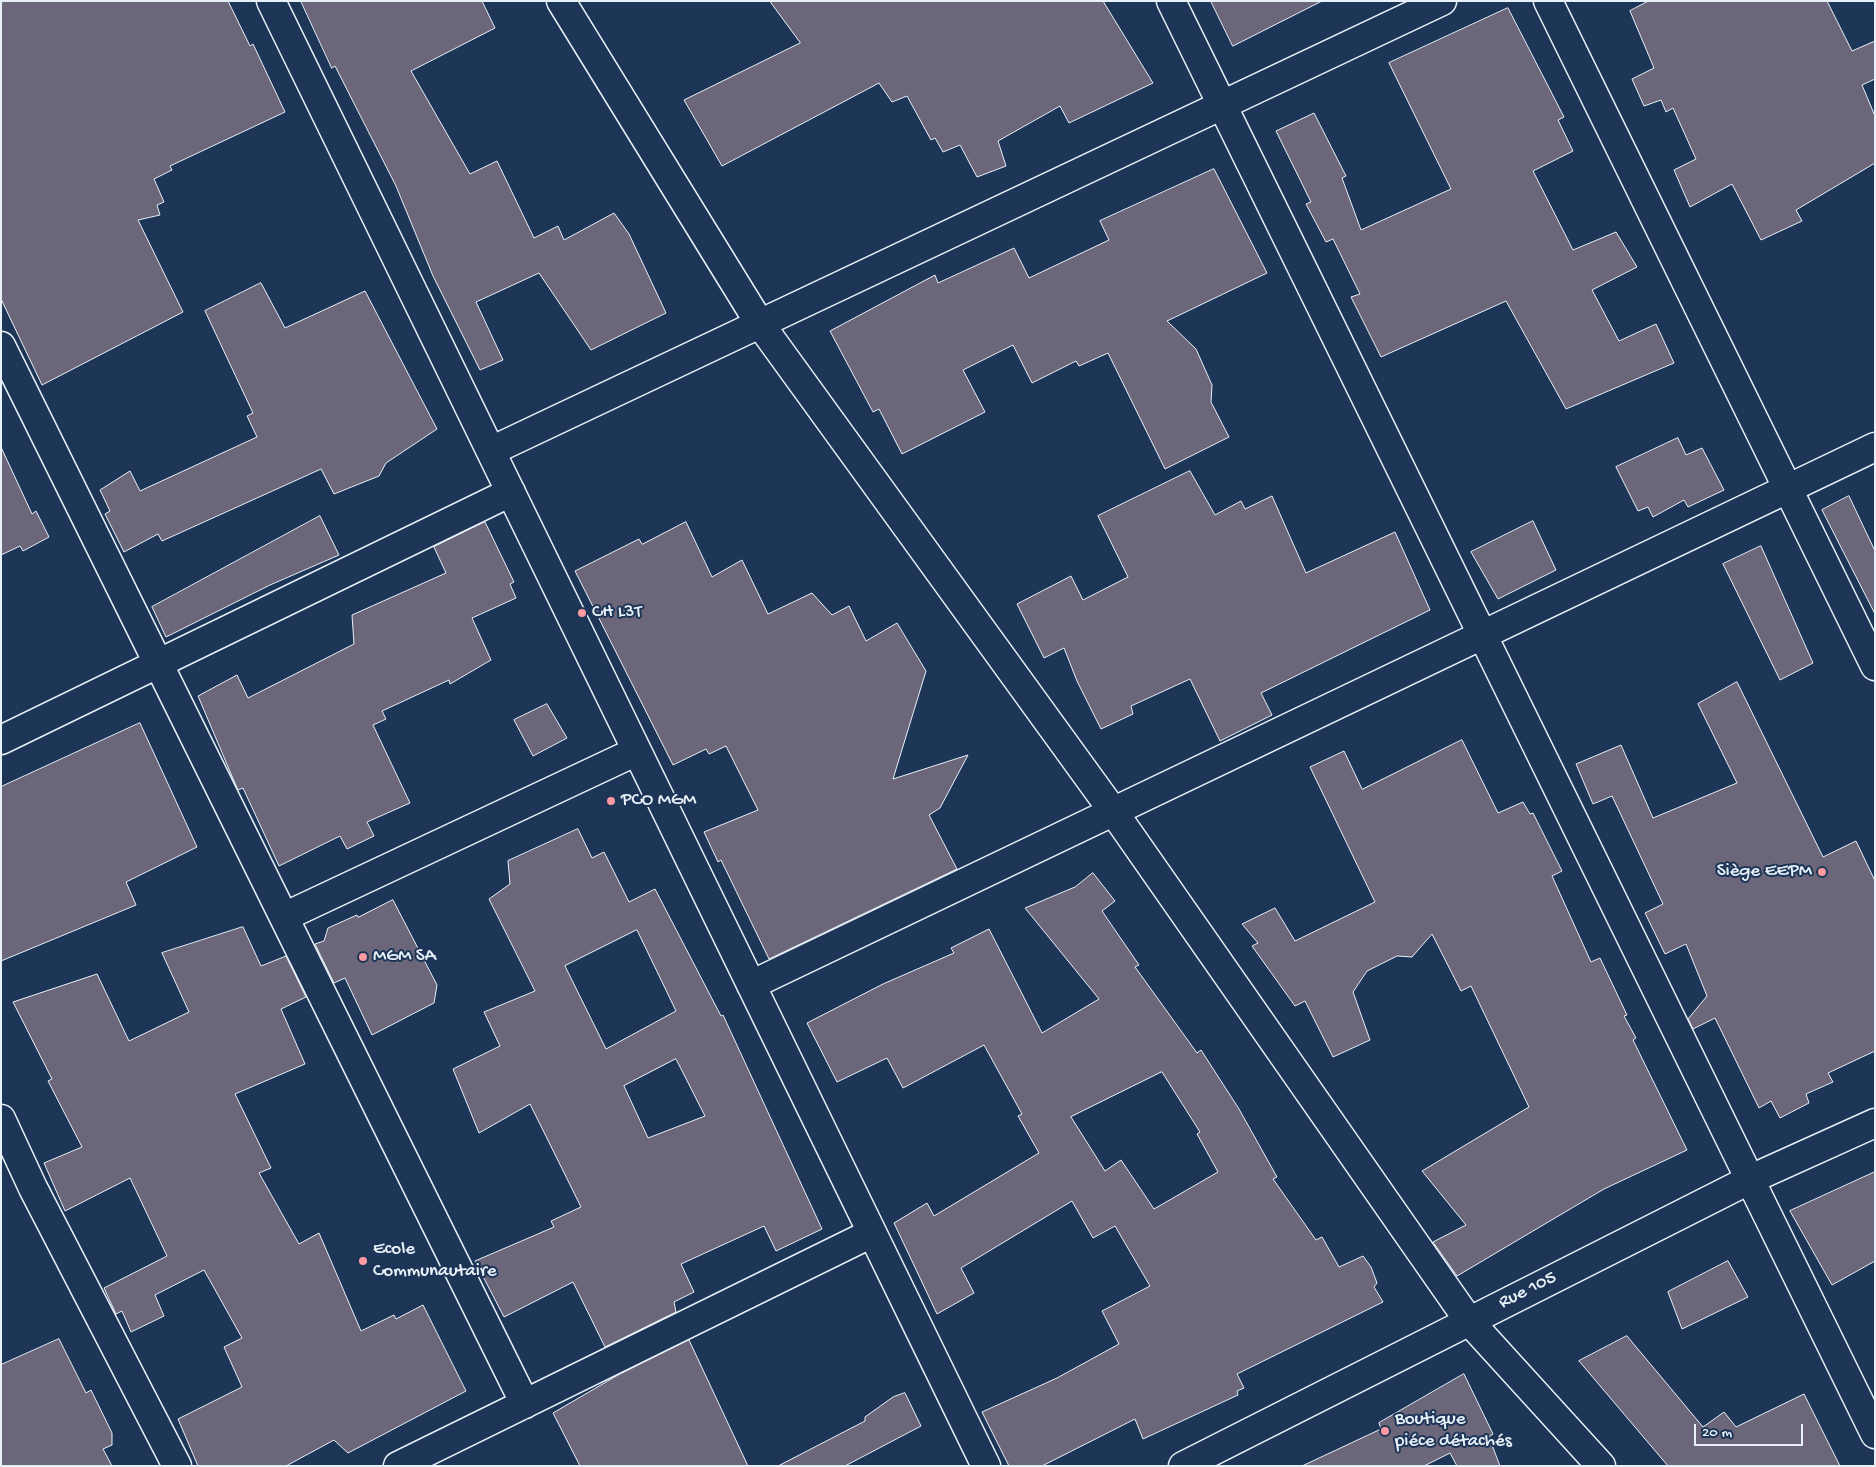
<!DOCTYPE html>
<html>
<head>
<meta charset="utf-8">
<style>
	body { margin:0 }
	#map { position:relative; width:1876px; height:1467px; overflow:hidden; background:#1d3557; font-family:"Gochi Hand",sans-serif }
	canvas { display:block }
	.frame { position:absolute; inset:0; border:2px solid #e8f1f8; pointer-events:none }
	.scale { position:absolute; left:1694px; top:1424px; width:109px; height:22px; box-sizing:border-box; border:2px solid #e8f1f8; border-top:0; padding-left:6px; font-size:15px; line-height:18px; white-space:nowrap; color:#e8f1f8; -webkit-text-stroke:4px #1d3557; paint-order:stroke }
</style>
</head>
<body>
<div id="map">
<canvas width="1876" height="1467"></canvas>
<div class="frame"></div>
<div class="scale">20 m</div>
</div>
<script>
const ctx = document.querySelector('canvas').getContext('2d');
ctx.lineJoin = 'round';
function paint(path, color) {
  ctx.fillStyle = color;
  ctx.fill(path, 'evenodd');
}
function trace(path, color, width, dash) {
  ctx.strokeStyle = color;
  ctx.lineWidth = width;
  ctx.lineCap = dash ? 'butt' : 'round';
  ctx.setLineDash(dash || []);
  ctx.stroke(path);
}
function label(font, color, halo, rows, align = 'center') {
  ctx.font = font + ' "Gochi Hand",sans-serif';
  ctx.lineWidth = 4;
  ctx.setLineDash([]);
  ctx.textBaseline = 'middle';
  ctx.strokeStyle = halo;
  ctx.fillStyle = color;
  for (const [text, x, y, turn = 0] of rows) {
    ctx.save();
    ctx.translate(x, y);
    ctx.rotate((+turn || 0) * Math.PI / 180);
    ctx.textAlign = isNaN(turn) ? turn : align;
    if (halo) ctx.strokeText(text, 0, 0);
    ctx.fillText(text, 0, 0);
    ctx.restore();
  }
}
const building = new Path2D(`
	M 1,1 L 228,1 L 250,46 L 253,44 L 285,112 L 170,166 L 172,170 L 154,179 L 164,202 L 157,205 L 160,215 L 138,220 L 183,312 L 42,385 L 1,299 Z
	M 301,1 L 482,1 L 495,28 L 411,71 L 470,174 L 497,161 L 534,238 L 558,226 L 564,240 L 614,213 L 629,234 L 666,313 L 591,350 L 539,273 L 476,302 L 503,360 L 480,370 L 433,276 L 396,186 L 335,66 L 332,68 Z
	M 770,1 L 1103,1 L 1153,83 L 1069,123 L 1060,106 L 998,141 L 1006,166 L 977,177 L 960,145 L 943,152 L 935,138 L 931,140 L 907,96 L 892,102 L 879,83 L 722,166 L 684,100 L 800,43 Z
	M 1211,1 L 1322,1 L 1233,46 Z
	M 1649,1 L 1827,1 L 1852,51 L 1875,41 L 1875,79 L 1862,85 L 1875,116 L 1875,163 L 1796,210 L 1802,221 L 1761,240 L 1732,184 L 1690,207 L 1674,170 L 1696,159 L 1673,108 L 1666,112 L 1661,100 L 1644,106 L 1632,79 L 1654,68 L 1630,11 Z
	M 1508,8 L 1564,117 L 1558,120 L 1573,151 L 1533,171 L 1573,250 L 1616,232 L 1637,267 L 1592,290 L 1619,341 L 1656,324 L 1674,363 L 1566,409 L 1506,301 L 1381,357 L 1351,297 L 1360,294 L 1333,239 L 1326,242 L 1306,204 L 1311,202 L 1276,131 L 1314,113 L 1346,176 L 1342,178 L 1361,230 L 1451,189 L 1389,63 Z
	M 1214,169 L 1267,273 L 1167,321 L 1196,349 L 1212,385 L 1211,402 L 1229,437 L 1165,469 L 1108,353 L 1079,366 L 1076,361 L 1032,383 L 1013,345 L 963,370 L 985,412 L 902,454 L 879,409 L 873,412 L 830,331 L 935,275 L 938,283 L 1014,248 L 1029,278 L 1109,240 L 1100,221 Z
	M 261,283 L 285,328 L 365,291 L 437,429 L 386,463 L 379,476 L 334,494 L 321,469 L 162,541 L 158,534 L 124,552 L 105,514 L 110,511 L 100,490 L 130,471 L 140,491 L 257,437 L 247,416 L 253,413 L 205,311 Z
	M 1678,438 L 1686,455 L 1702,448 L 1724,490 L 1688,507 L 1684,500 L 1653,517 L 1648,507 L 1638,511 L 1616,467 Z
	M 1,447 L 32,514 L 36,511 L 49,537 L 23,551 L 20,546 L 1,555 Z
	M 1190,471 L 1215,515 L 1241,501 L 1245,509 L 1272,496 L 1306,573 L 1395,532 L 1430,610 L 1261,693 L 1272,715 L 1220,741 L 1190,679 L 1131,706 L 1133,714 L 1101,729 L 1077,681 L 1064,648 L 1044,658 L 1017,604 L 1071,576 L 1083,600 L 1128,577 L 1098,516 Z
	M 1849,496 L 1875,551 L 1875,614 L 1822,510 Z
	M 320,516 L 339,555 L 270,585 L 166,637 L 152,607 Z
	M 1533,521 L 1556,570 L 1498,599 L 1471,552 Z
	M 485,522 L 514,582 L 510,584 L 516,598 L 472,618 L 491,660 L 450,684 L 449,680 L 382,711 L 386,719 L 373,725 L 410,803 L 367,822 L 374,836 L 347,849 L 340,836 L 279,866 L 243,788 L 238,790 L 237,788 L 198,696 L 237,675 L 248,698 L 354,644 L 352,615 L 446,573 L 434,547 Z
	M 686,522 L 712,577 L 742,560 L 768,614 L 812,593 L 832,615 L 849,606 L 866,641 L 897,623 L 926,671 L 893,779 L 968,755 L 940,808 L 929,815 L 957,869 L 769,959 L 721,860 L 718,862 L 704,832 L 758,810 L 726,746 L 709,754 L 706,749 L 673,765 L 575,571 L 639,539 L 642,544 Z
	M 1761,546 L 1813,663 L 1780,680 L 1723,564 Z
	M 1737,682 L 1823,857 L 1856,841 L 1875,881 L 1875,1051 L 1828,1073 L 1833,1082 L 1806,1094 L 1809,1103 L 1780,1118 L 1771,1101 L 1759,1108 L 1715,1018 L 1693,1029 L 1688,1019 L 1707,996 L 1686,944 L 1665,954 L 1645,913 L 1663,904 L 1612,796 L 1593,804 L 1576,764 L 1621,745 L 1653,818 L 1737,783 L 1698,704 Z
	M 547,704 L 567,738 L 533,756 L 514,720 Z
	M 140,723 L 197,847 L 126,882 L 136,905 L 1,961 L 1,787 Z
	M 1462,740 L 1498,813 L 1523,802 L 1530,814 L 1533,813 L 1562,871 L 1552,876 L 1591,962 L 1600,958 L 1627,1015 L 1624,1016 L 1636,1038 L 1633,1040 L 1687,1150 L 1604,1189 L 1457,1276 L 1433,1242 L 1466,1225 L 1422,1171 L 1529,1107 L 1471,986 L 1461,991 L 1432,934 L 1412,957 L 1397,956 L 1367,971 L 1353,992 L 1370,1040 L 1333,1057 L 1305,1001 L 1295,1006 L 1252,946 L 1258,943 L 1242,924 L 1275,908 L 1295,941 L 1375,902 L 1310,767 L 1344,751 L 1362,789 Z
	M 578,829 L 592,858 L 604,852 L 629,902 L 655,889 L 721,1016 L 723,1015 L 822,1229 L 776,1251 L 764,1226 L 681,1264 L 694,1292 L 674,1302 L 676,1312 L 605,1347 L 573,1282 L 504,1317 L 475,1261 L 554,1227 L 551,1221 L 581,1207 L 530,1104 L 479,1133 L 453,1069 L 500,1046 L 484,1012 L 535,991 L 489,899 L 510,884 L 508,861 ZM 637,930 L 676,1011 L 606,1049 L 565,966 ZM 676,1059 L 705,1116 L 648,1138 L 624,1086 Z
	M 1093,873 L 1115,901 L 1102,911 L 1139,965 L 1135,967 L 1197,1053 L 1201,1050 L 1239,1109 L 1277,1177 L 1273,1179 L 1316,1240 L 1322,1237 L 1339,1267 L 1363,1256 L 1371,1267 L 1377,1283 L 1374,1287 L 1383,1302 L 1237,1374 L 1244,1388 L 1237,1391 L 1238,1395 L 1143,1439 L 1135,1419 L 1042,1466 L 1009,1466 L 982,1412 L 1057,1378 L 1119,1344 L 1102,1311 L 1150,1286 L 1115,1226 L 1093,1238 L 1072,1201 L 961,1268 L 974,1293 L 937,1314 L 894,1223 L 927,1203 L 934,1216 L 1039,1153 L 1018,1116 L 1022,1114 L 984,1045 L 903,1088 L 887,1058 L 837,1082 L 807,1023 L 883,984 L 954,953 L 951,948 L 989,929 L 1042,1033 L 1099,999 L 1025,908 L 1075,887 ZM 1162,1072 L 1200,1132 L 1197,1134 L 1218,1172 L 1154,1209 L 1121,1160 L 1105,1171 L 1071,1117 Z
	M 393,900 L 437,985 L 434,1003 L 372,1035 L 345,978 L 334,983 L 315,944 L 324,941 L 328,928 L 357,915 L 358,917 Z
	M 243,927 L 261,966 L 286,956 L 306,997 L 281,1009 L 305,1064 L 235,1094 L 271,1168 L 259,1173 L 299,1244 L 319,1233 L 361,1331 L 394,1315 L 396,1319 L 423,1305 L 466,1391 L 348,1453 L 334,1440 L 286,1466 L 198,1466 L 178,1419 L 242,1387 L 224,1347 L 242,1338 L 204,1270 L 155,1295 L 164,1316 L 131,1332 L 122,1311 L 116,1314 L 104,1288 L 167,1256 L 130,1178 L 65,1211 L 44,1163 L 82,1147 L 48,1081 L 52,1079 L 13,1002 L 97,974 L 129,1041 L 189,1012 L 162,953 Z
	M 1875,1172 L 1875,1261 L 1832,1285 L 1790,1211 Z
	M 1728,1261 L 1748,1297 L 1682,1329 L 1668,1292 Z
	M 1627,1336 L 1703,1427 L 1724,1412 L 1736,1427 L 1804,1394 L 1840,1466 L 1668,1466 L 1579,1361 Z
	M 59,1339 L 86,1393 L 91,1390 L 112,1433 L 112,1445 L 103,1449 L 112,1466 L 1,1466 L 1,1365 Z
	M 689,1340 L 748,1466 L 580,1466 L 553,1413 L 618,1375 Z
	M 1464,1374 L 1493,1434 L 1489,1437 L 1500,1466 L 1457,1466 L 1450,1453 L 1424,1466 L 1302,1466 L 1381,1429 L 1379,1423 Z
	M 905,1393 L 921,1426 L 845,1466 L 778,1466 L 865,1421 L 865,1417 L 893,1397 Z`);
const street = new Path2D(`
	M 271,1 L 986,1466
	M 561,1 L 760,324 L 1113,811 L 1469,1321 L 1601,1466
	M 1171,1 L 1875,1434
	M 1548,1 L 1875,666
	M 1,346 L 525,1404
	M 491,451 L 1442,1
	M 1,740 L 511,492
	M 284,917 L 637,751
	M 751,985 L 1875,447
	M 1,1119 L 33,1188 L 177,1466
	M 398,1466 L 872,1233`);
const secondary = new Path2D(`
	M 1183,1466 L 1751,1179 L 1875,1123`);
const markers = [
	[582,613,5,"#ff9aa2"],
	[611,801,5,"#ff9aa2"],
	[1822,872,5,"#ff9aa2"],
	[363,957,5,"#ff9aa2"],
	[363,1261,5,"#ff9aa2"],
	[1385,1431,5,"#ff9aa2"]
];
const poiNames = [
	["CH L3T",592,613],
	["PCO MGM",621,801],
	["Siège EEPM",1812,872,"right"],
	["MGM SA",373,957],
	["Ecole",373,1250],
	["Communautaire",373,1272],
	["Boutique",1395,1420],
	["piéce détachés",1395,1442]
];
const streetNames = [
	["Rue 105",1528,1291,-27]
];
paint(building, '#6b667a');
trace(building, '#e8f1f8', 1);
trace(street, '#e8f1f8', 31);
trace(secondary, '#e8f1f8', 31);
trace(street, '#1d3557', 28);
trace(secondary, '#1d3557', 28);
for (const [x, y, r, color] of markers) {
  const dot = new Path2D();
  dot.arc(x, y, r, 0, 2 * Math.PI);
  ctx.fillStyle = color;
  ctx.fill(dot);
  trace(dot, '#1d3557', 2);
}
label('19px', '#e8f1f8', '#1d3557', poiNames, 'left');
label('19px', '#e8f1f8', '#1d3557', streetNames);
</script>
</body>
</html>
